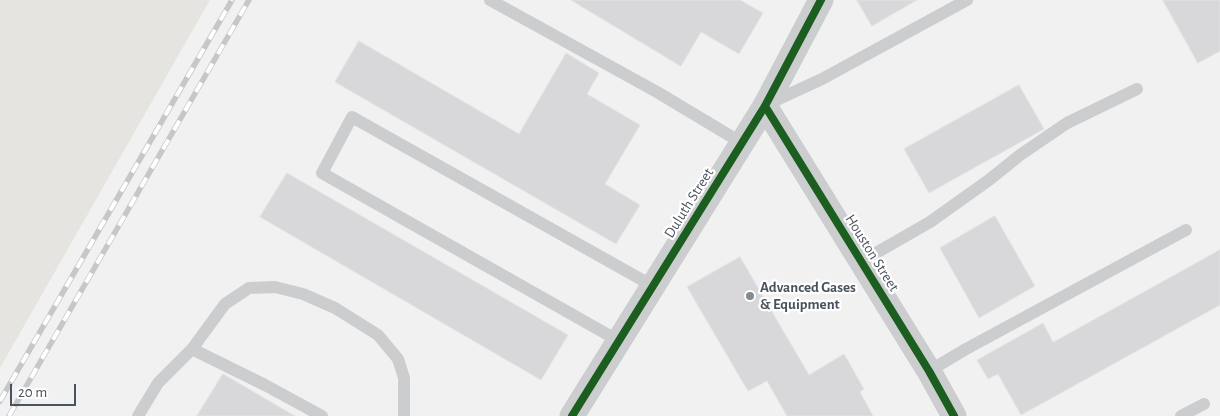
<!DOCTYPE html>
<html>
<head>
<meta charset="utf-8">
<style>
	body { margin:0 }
	#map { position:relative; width:1220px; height:416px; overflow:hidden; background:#f2f1f1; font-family:"Alegreya Sans",sans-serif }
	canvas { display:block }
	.scale { position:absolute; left:10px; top:384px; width:66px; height:22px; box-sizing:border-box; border:2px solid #49535d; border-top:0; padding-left:6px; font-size:15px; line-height:18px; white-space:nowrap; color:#49535d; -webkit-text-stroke:4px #fff; paint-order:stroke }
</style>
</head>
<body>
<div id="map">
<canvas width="1220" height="416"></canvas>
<div class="scale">20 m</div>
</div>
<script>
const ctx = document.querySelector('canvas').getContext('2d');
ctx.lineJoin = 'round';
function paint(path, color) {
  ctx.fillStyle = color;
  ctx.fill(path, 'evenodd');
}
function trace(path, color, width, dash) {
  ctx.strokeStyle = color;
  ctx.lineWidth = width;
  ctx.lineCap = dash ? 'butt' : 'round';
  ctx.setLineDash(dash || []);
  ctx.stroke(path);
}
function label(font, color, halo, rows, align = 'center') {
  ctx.font = font + ' "Alegreya Sans",sans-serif';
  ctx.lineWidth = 4.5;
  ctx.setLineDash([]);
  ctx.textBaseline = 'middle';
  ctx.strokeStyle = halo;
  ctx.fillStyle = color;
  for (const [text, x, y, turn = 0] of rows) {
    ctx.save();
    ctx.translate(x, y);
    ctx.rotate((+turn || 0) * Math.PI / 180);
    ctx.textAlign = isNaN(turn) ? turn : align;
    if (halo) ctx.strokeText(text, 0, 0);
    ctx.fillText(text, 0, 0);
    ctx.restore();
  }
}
const commercial = new Path2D(`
	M 0,0 L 210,0 L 0,368 Z`);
const building = new Path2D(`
	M 571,0 L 740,0 L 763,13 L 739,54 L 701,32 L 681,66 Z
	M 857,0 L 917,0 L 872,26 Z
	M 1163,0 L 1220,0 L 1220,51 L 1198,63 Z
	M 359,41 L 519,134 L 566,53 L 599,73 L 587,94 L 640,125 L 605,184 L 640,205 L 616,244 L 335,82 Z
	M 1019,85 L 1044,129 L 929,193 L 904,149 Z
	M 287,173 L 568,335 L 541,380 L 260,217 Z
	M 995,216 L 1035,286 L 979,318 L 940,248 Z
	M 1220,250 L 1220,305 L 1021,415 L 998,374 L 988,379 L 977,360 L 1043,323 L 1053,342 Z
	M 740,257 L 809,375 L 844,354 L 864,389 L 860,392 L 873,416 L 787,416 L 767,381 L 748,391 L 687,287 Z
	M 223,374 L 295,416 L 197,416 Z`);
const lane = new Path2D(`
	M 490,0 L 657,92 L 742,143
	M 770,103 L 822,79 L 967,0
	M 862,261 L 930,222 L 989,180 L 1020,155 L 1067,123 L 1137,89
	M 619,341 L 322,173 L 352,117 L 653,286
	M 192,349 L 225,304 L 249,288 L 275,287 L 303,294 L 335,308 L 378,335 L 398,359 L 404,378 L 404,416
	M 929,371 L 966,349 L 1186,230
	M 138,416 L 158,383 L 192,349 L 265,385 L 322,416
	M 1181,416 L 1204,404`);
const street = new Path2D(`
	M 765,106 L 929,371 L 954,416
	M 572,416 L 765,106 L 821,0`);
const rail = new Path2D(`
	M 0,401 L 232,0
	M 9,416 L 249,0`);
const cycleway = new Path2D(`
	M 765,106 L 929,371 L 954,416
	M 572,416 L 765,106 L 821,0`);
const markers = [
	[750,296,5,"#848a91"]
];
const streetNames = [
	["Duluth Street",689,203,-58],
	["Houston Street",872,253,58]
];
const poiNames = [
	["Advanced Gases",760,287],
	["& Equipment",760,304]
];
paint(commercial, '#e6e4e0');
paint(building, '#d8d8da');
trace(building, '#e3e3e4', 1);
trace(lane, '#cbcdcf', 12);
trace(street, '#cbcdcf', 25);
trace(rail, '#c6c7c9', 5.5);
trace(rail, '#fff', 4, [11]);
trace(cycleway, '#1b5e20', 8);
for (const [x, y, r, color] of markers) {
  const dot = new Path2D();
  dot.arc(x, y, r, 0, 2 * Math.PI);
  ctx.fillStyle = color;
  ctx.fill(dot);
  trace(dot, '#fff', 2);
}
label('15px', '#49535d', '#fff', streetNames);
label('bold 15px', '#49535d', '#fff', poiNames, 'left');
</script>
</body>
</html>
